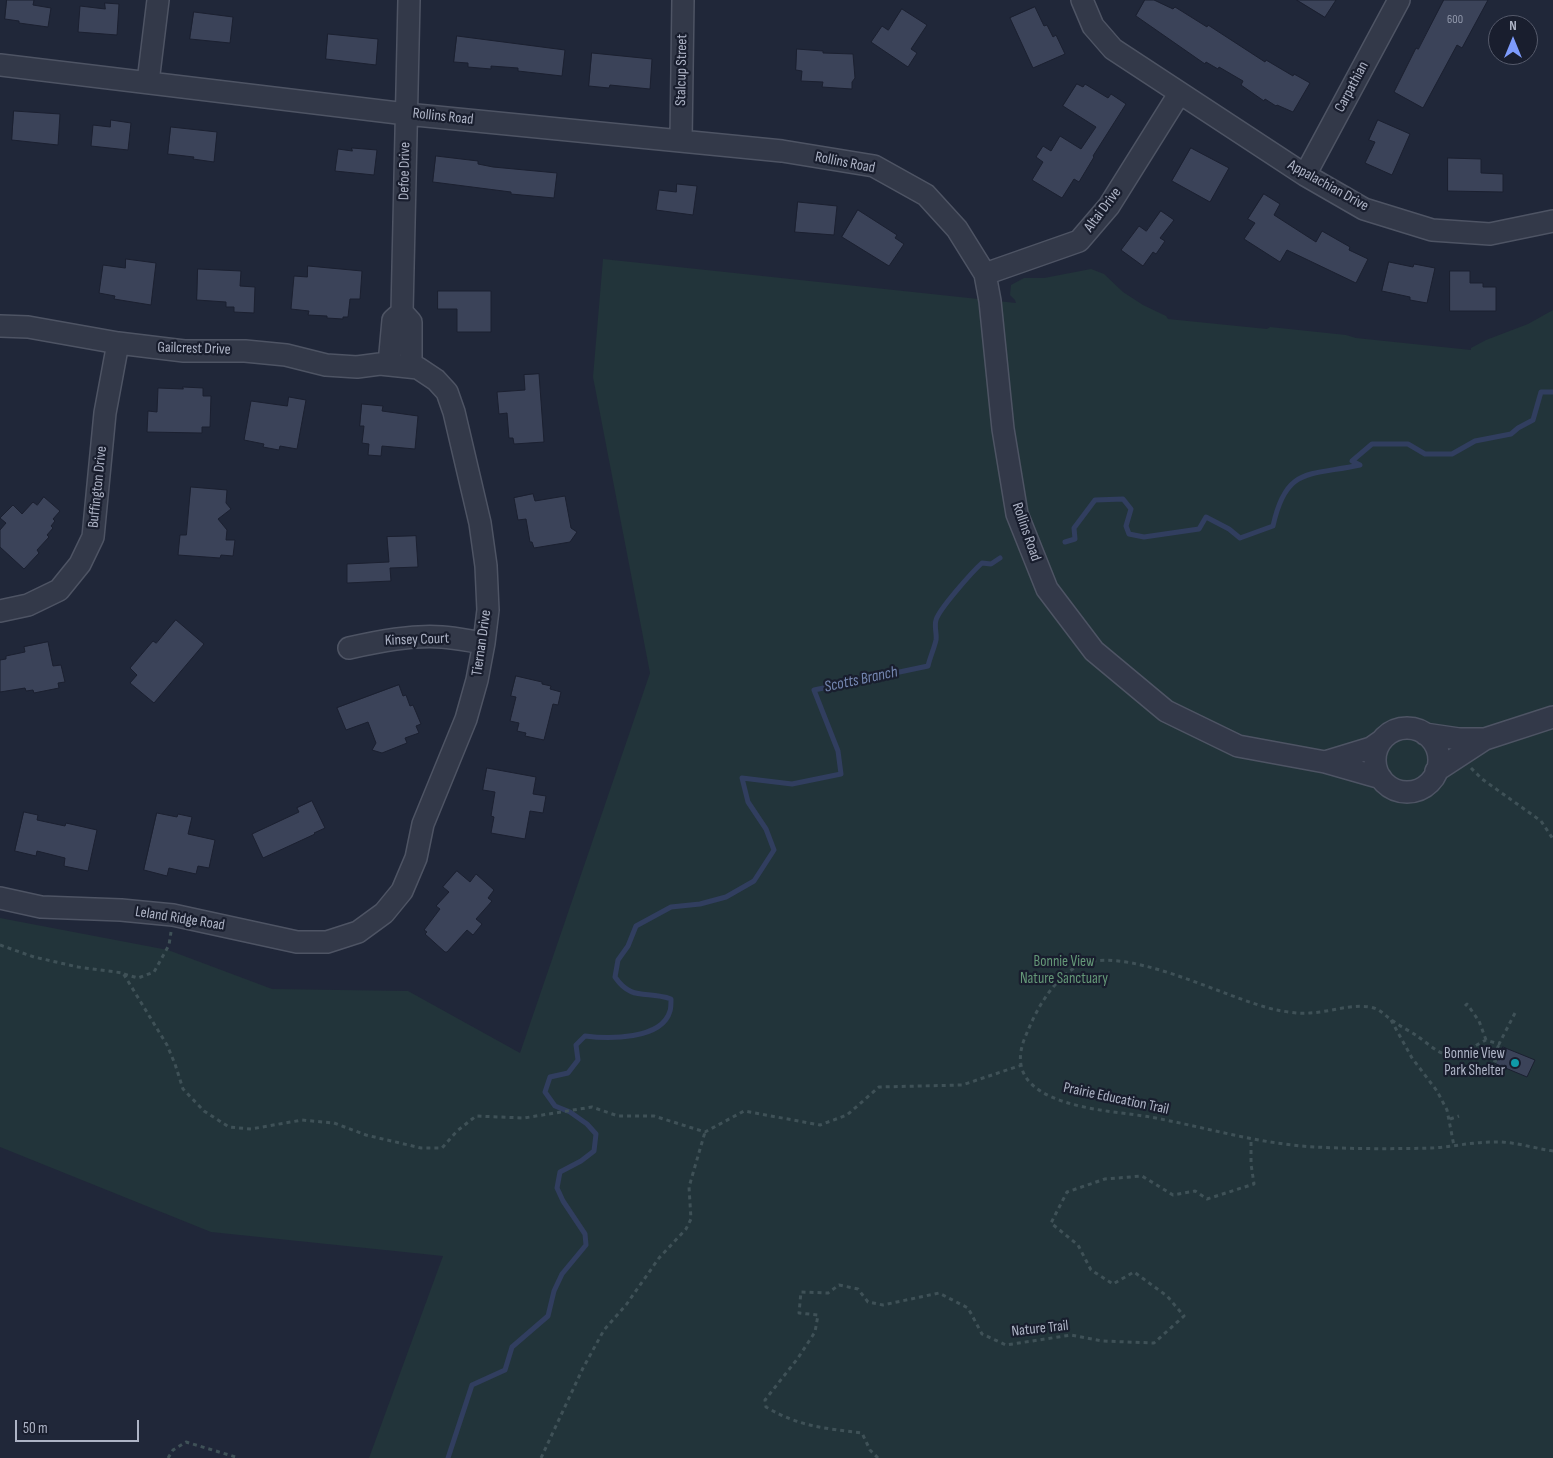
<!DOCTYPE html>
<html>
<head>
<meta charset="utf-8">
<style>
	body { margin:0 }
	#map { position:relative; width:1553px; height:1458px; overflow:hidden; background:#202739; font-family:"Sofia Sans Condensed",sans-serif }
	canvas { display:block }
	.north { position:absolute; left:1488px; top:15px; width:50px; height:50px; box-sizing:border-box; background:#191e2e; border:1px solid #555a6b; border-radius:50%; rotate:0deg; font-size:14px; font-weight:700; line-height:20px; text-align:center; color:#aeb4c6 }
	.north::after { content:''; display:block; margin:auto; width:18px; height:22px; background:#7d9bfc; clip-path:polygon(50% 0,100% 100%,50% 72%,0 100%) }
	.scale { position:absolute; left:15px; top:1420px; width:124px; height:22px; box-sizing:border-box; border:2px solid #aeb4c6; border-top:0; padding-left:6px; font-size:15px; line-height:18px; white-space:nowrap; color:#aeb4c6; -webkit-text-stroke:4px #191e2e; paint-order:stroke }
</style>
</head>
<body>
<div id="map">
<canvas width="1553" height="1458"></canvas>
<div class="north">N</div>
<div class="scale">50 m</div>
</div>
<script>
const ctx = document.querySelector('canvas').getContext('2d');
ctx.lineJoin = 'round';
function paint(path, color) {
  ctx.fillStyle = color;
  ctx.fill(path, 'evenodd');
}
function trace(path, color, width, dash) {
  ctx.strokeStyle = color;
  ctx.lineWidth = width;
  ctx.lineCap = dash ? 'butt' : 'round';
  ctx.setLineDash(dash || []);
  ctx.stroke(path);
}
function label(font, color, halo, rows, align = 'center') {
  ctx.font = font + ' "Sofia Sans Condensed",sans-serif';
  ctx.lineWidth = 4.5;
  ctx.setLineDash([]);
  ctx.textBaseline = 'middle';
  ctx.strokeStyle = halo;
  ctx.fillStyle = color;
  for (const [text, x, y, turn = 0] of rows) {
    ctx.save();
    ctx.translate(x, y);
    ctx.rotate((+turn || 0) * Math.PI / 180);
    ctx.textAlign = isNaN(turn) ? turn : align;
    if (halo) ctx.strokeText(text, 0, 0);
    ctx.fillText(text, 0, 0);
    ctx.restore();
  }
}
const green = new Path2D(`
	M 603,259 L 1016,303 L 1015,300 L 1010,295 L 1011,285 L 1024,278 L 1044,278 L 1091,269 L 1104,274 L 1123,292 L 1143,305 L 1166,316 L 1168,319 L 1267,329 L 1270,327 L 1346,335 L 1356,338 L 1471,350 L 1471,348 L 1486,340 L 1528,324 L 1553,310 L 1553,1458 L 369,1458 L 443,1256 L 211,1232 L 0,1147 L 0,918 L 168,950 L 272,989 L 408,991 L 520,1053 L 650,673 L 593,377 Z`);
const stream = new Path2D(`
	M 1065,542 L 1075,539 L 1074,528 L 1095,500 L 1123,499 L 1131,509 L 1126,526 L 1129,534 L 1144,537 L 1199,529 L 1206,517 L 1229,529 L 1240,538 L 1273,526 C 1286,466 1309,476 1360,465 L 1352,461 L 1372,444 L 1408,444 L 1425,454 L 1452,454 L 1475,441 L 1511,434 L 1518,428 L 1533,420 L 1541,392 L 1553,392
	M 448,1458 L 472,1385 L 505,1370 L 512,1347 L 548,1316 L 554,1291 L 562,1274 L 586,1245 L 585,1234 L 563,1201 L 557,1188 L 560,1172 L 581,1161 L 594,1151 L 596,1134 L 587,1124 L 570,1112 L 555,1106 L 545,1092 L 550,1077 L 568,1073 L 578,1060 L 576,1045 L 585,1036 C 608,1039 662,1040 670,1011 C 671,1008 671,1003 671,999 C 647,990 632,1002 615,977 L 618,960 L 628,946 L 636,926 L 671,907 L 700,904 L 726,897 L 754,881 L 774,850 L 766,829 L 748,802 L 742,778 L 792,784 L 841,774 L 838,751 L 814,690 L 928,666 C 930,657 934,649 936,640 C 937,634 934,626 936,620 C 939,609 973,571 982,563 L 991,564 L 1000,558`);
const building = new Path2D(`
	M 7,0 L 34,0 L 33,5 L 51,8 L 48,27 L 19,23 L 19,21 L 5,19 Z
	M 1145,0 L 1154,0 L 1173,9 L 1175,7 L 1207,27 L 1208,25 L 1265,62 L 1266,60 L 1293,76 L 1294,74 L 1310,83 L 1293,112 L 1277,105 L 1276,106 L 1265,99 L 1264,101 L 1241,85 L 1243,81 L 1219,67 L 1218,69 L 1206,62 L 1205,64 L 1136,16 Z
	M 1297,0 L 1336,0 L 1325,17 Z
	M 1444,0 L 1488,0 L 1462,48 L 1457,45 L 1423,108 L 1394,92 L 1416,48 L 1418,49 Z
	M 105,3 L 119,4 L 117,35 L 78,32 L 80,6 L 105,9 Z
	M 1035,7 L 1044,26 L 1047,25 L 1053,37 L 1056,35 L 1065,54 L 1033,68 L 1010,18 Z
	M 902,9 L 927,25 L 911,49 L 917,53 L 908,67 L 871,42 L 882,26 L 888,30 Z
	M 194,12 L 233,17 L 230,43 L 190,39 Z
	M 328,34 L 378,39 L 376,65 L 326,59 Z
	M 457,36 L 565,50 L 562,76 L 518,71 L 518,68 L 491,66 L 491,69 L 468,67 L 468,63 L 454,62 Z
	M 797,49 L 823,51 L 823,53 L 853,54 L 855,78 L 852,82 L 852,89 L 822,87 L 823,82 L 801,81 L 802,71 L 796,70 Z
	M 592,53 L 652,59 L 650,89 L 610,85 L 609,88 L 589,86 Z
	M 1077,84 L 1083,87 L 1085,84 L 1108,98 L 1111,94 L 1126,104 L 1093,156 L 1094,157 L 1079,182 L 1074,179 L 1062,198 L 1032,180 L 1043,162 L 1036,157 L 1043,146 L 1051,151 L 1060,136 L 1081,149 L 1096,127 L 1063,106 Z
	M 14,111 L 60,114 L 58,145 L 12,140 Z
	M 111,120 L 131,123 L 128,150 L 91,146 L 93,125 L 110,127 Z
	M 1378,120 L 1410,134 L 1392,175 L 1365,163 L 1375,142 L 1369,140 Z
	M 171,127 L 217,132 L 214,162 L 193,159 L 194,157 L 168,154 Z
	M 352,148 L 377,150 L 374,175 L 335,171 L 338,149 L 352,151 Z
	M 1191,148 L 1229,168 L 1210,202 L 1172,181 Z
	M 436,156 L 478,161 L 478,164 L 493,167 L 557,173 L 554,198 L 511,194 L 511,192 L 433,182 Z
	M 1448,158 L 1481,159 L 1481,173 L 1503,174 L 1503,192 L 1448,191 Z
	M 677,184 L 697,186 L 693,215 L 656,210 L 659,190 L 676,192 Z
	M 1264,194 L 1280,204 L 1274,215 L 1316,242 L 1322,231 L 1350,247 L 1349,250 L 1368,259 L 1356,283 L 1287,250 L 1280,262 L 1244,239 L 1255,223 L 1248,219 Z
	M 798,202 L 837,206 L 834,235 L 795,232 Z
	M 858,210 L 897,235 L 895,238 L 904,244 L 889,266 L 842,237 Z
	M 1161,211 L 1174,220 L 1160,238 L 1165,241 L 1156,254 L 1153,252 L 1143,266 L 1121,250 L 1139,226 L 1146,231 Z
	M 126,259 L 156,263 L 151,305 L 114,299 L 115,296 L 99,293 L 103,265 L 125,268 Z
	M 1389,262 L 1413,267 L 1414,264 L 1435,268 L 1427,303 L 1410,300 L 1410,297 L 1382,291 Z
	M 308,266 L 362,271 L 360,299 L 350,299 L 348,317 L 343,317 L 343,319 L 327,318 L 327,316 L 308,315 L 309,311 L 291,309 L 294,276 L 307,277 Z
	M 198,269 L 241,271 L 240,286 L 255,287 L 254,313 L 234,312 L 234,307 L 226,307 L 226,302 L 197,300 Z
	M 1450,271 L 1470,271 L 1470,283 L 1483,283 L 1483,287 L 1496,287 L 1496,311 L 1450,311 Z
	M 438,291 L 491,291 L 491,332 L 457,332 L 457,309 L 438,309 Z
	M 539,374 L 544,442 L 514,444 L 513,438 L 509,438 L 507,413 L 499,414 L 497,392 L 525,390 L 524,375 Z
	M 183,387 L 203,388 L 203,396 L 211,396 L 210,427 L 202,427 L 202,433 L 147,432 L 148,411 L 157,412 L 158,388 L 183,389 Z
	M 289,397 L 306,400 L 297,449 L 280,446 L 279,450 L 263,447 L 264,444 L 244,440 L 251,401 L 287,406 Z
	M 362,404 L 383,406 L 382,411 L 418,416 L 415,449 L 382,446 L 381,456 L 368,455 L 369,444 L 362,443 L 364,426 L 360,426 Z
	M 191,487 L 227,490 L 226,503 L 231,509 L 218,519 L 227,530 L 226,540 L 235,540 L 233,556 L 221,555 L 220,558 L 178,555 L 180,535 L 186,535 Z
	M 533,494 L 535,501 L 565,496 L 571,528 L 577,532 L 570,542 L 534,548 L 532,542 L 530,542 L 526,519 L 518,520 L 514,498 Z
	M 44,497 L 60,511 L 53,519 L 55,521 L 51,526 L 53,528 L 47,535 L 49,537 L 37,550 L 39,553 L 24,569 L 0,547 L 0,530 L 6,523 L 0,518 L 13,505 L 22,514 L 33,502 L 37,505 Z
	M 416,536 L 418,567 L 390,568 L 391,581 L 347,583 L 347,564 L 389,562 L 387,537 Z
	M 176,620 L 204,644 L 154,703 L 130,683 L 137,675 L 130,668 L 153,641 L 156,643 Z
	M 48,642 L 53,666 L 61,665 L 65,682 L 58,683 L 59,688 L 34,693 L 33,690 L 26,691 L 25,688 L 0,692 L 0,660 L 6,659 L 6,656 L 25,652 L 24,647 Z
	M 516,676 L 542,682 L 542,684 L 551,686 L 550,689 L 561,692 L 558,705 L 553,704 L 544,740 L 525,736 L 526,733 L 517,731 L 519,723 L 510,721 L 516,697 L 511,696 Z
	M 399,685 L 403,696 L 406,695 L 410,706 L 413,705 L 421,724 L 416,726 L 419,733 L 405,738 L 407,743 L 382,753 L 372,750 L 376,743 L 368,722 L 346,730 L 337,708 Z
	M 487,768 L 536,777 L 533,794 L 546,796 L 543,813 L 530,811 L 525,839 L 491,833 L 494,817 L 491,816 L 495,792 L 483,790 Z
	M 312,801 L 325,828 L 314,833 L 315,834 L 263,858 L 252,834 L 299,812 L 297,808 Z
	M 24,812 L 38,815 L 37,820 L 65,826 L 66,823 L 97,830 L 88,871 L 64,866 L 65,858 L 37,851 L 36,856 L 15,851 Z
	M 157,813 L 177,817 L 178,814 L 192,817 L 188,834 L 215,840 L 209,868 L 198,866 L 196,874 L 169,868 L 167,876 L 144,870 Z
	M 457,871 L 470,882 L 476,874 L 494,890 L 488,898 L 492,901 L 476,919 L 482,924 L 473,935 L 467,930 L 447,952 L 445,952 L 425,934 L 427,932 L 424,930 L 440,909 L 436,906 L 449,892 L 443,887 Z
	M 1503,1047 L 1535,1060 L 1527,1077 L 1496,1064 Z`);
const path = new Path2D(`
	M 1471,768 L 1482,779 L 1541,821 L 1553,839
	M 0,945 L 34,957 L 78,967 L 123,973 L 167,1045 L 175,1064 L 183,1089 L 204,1111 L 229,1127 L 251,1129 L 302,1120 L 334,1123 L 366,1135 L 421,1148 L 442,1148 L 457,1131 L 476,1116 L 524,1118 L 592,1107 L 618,1116 L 654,1116 L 705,1132 L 744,1111 L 820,1125 L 847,1115 L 879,1087 L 962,1085 L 1022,1065
	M 124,974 L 138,978 L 154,972 L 169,945 L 171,932
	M 1465,1006 L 1467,1004 L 1479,1021 L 1486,1040
	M 1515,1013 L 1499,1044 L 1486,1040 C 1477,1044 1466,1053 1456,1054 C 1452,1055 1448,1055 1445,1054 C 1436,1052 1425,1041 1417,1036 C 1410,1031 1401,1027 1393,1021 C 1385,1016 1381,1009 1370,1007 C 1350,1004 1330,1012 1310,1013 C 1299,1014 1287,1012 1277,1010 C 1227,1000 1119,939 1074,968 C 1049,985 1035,1012 1024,1040 C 999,1108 1111,1110 1150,1117 C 1205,1127 1259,1144 1315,1147 C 1353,1149 1393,1149 1432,1148 C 1452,1147 1472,1142 1493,1142 C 1512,1141 1533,1148 1553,1151
	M 1391,1020 L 1412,1058 L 1437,1091 L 1447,1110 L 1454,1146
	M 1497,1062 L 1493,1060 L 1499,1044
	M 1450,1119 L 1459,1116
	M 168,1458 L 173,1450 L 186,1442 L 239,1458
	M 541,1458 L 583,1368 L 604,1330 L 626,1305 L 659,1258 L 686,1229 L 691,1219 L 689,1187 L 705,1132
	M 878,1458 L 870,1450 L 862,1433 C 824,1428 800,1427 766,1407 L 765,1400 L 798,1358 L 815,1332 L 818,1315 L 799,1313 L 801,1292 L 828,1293 L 839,1285 L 858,1289 L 868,1302 L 883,1305 L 939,1293 L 968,1308 L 982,1334 L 1006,1345 L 1071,1335 L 1102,1341 L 1154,1343 L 1184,1316 L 1167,1296 L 1134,1272 L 1113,1284 L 1091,1270 L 1078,1245 L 1051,1223 L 1067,1192 L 1105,1179 L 1142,1176 L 1173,1195 L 1195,1191 L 1207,1199 L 1254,1184 L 1251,1164 L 1251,1138`);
const minor = new Path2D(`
	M 409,0 L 402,312 L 411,322 L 411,366
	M 1082,0 L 1093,26 L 1113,49 L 1305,175 L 1364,209 L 1432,230 L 1490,234 L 1553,221
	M 0,65 L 406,114 L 782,151 L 874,166 L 926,195 L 957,229 L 985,274 L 990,301 L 1003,429 L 1017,514 L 1047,589 L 1094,651 L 1166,711 L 1238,746 L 1325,762 L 1381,778
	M 148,82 L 158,0
	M 681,140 L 683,0
	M 1305,175 L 1399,0
	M 985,274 L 1079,241 L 1109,206 L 1179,94
	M 0,326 L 28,327 L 118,343 L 184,351 L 245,351 L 286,355 L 326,365 L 357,367 L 380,364 L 418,368 L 436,380 L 447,392 L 454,412 L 480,523 L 486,566 L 488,610 L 484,643 L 477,680 L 466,719 L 423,824 L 416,858 L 402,891 L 384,913 L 358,932 L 327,942 L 297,942 L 173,915 L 121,910 L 41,907 L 0,898
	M 389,364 L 393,320 L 402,312
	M 0,611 L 28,605 L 59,590 L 80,564 L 93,537 L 105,413 L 118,343
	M 349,648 C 380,641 411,635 442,637 C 456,638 470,641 484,643
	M1375 760a32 32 0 1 1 64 0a32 32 0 1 1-64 0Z
	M 1425,734 L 1459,739 L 1485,739
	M 1325,762 L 1371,748 L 1381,741
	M 1436,771 L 1485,739 L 1553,717`);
const markers = [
	[1515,1063,5,"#0f9aa8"]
];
const numberNames = [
	["600",1455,20]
];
const streetNames = [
	["Stalcup Street",682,70,-89],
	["Carpathian",1352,87,-62],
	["Rollins Road",443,117,6],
	["Rollins Road",845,163,11],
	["Defoe Drive",405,171,-89],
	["Appalachian Drive",1328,186,29],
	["Altai Drive",1103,210,-53],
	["Gailcrest Drive",194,349,2],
	["Buffington Drive",98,487,-84],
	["Rollins Road",1026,532,71],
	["Kinsey Court",417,640,-2],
	["Tiernan Drive",482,643,-82],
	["Leland Ridge Road",180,919,9],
	["Prairie Education Trail",1116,1099,12],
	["Nature Trail",1040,1329,-6]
];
const parkNames = [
	["Bonnie View",1064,962],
	["Nature Sanctuary",1064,979]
];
const poiNames = [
	["Bonnie View",1505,1054],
	["Park Shelter",1505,1071]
];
const waterNames = [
	["Scotts Branch",861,680,-12]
];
paint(green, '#22343a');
trace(stream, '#313e5f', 5);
paint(building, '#3b4359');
trace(building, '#1b2030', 1);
trace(minor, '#4e5464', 24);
trace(path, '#3f5157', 3, [4, 4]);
trace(minor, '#333949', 21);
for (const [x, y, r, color] of markers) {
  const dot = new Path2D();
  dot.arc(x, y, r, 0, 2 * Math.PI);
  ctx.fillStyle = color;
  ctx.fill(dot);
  trace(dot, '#191e2e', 2);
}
label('12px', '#9198ab', null, numberNames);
label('15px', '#aeb4c6', '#191e2e', streetNames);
label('15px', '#649777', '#191e2e', parkNames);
label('15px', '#aeb4c6', '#191e2e', poiNames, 'right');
label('italic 16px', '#7486b0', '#191e2e', waterNames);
</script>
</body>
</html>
